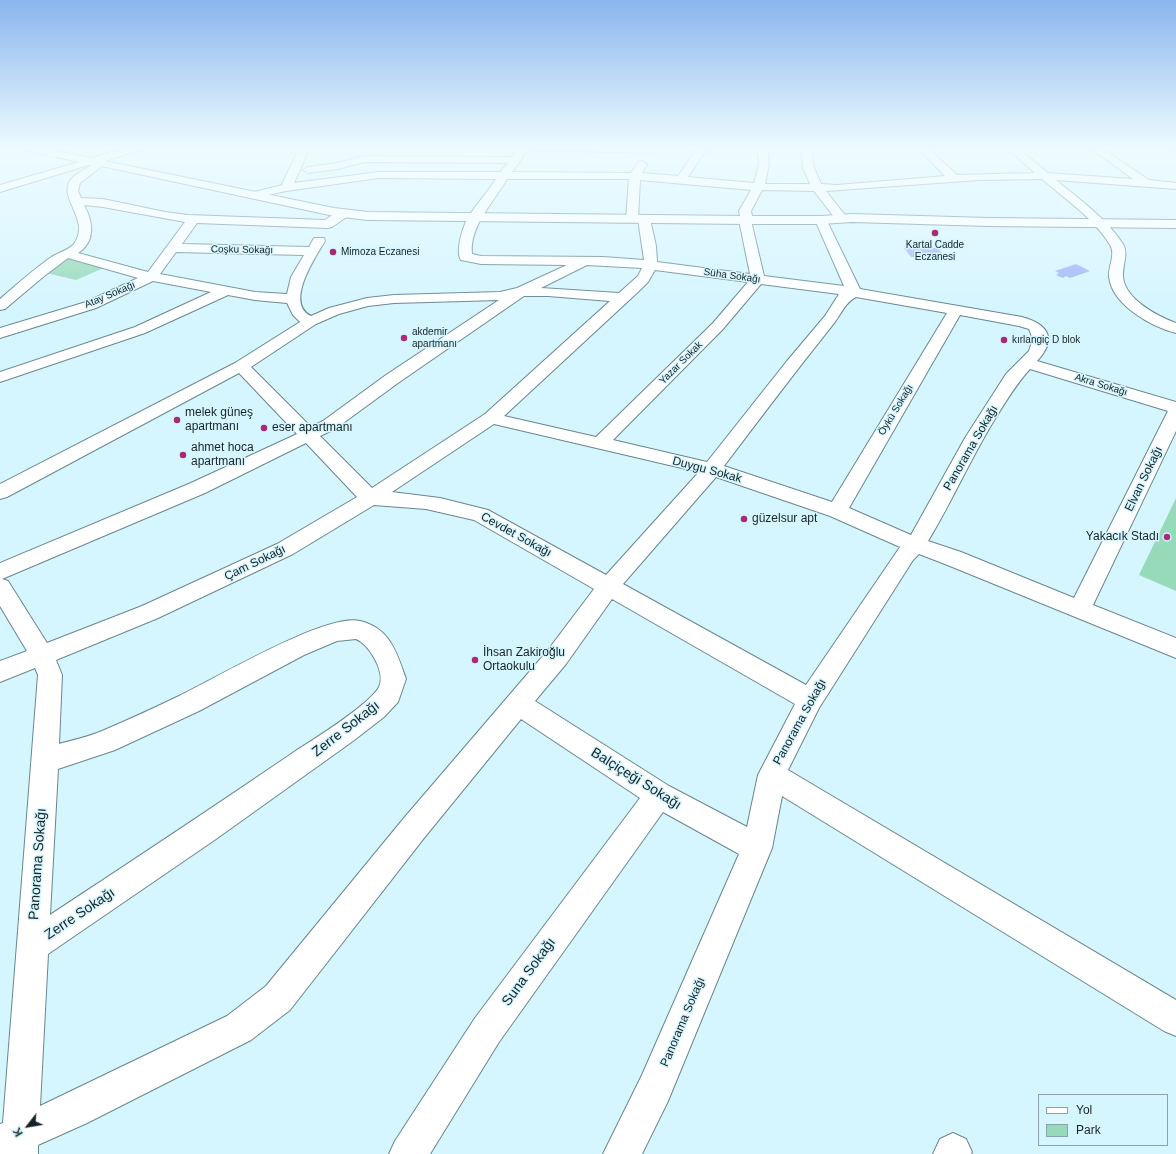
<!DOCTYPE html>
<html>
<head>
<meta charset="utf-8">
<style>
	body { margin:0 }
	#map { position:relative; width:1176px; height:1154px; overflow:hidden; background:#d6f6ff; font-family:Arial,sans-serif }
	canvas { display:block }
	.legend { position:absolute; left:1038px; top:1094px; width:130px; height:52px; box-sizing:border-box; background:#d6f6ff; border:1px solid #8aa2a8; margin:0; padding:5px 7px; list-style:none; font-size:12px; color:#172326 }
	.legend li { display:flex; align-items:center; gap:8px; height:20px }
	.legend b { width:20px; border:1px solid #8aa2a8 }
	.north { position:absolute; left:8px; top:1106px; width:40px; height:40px; -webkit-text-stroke:3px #d6f6ff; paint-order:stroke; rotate:239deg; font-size:11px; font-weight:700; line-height:16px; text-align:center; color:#172326 }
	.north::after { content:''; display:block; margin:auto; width:14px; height:18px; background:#172326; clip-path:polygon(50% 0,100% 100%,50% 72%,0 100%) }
</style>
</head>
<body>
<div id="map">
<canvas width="1176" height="1154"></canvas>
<ul class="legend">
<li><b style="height:5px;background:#fff"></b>Yol</li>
<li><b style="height:11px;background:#96dab9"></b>Park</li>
</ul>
<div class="north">K</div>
</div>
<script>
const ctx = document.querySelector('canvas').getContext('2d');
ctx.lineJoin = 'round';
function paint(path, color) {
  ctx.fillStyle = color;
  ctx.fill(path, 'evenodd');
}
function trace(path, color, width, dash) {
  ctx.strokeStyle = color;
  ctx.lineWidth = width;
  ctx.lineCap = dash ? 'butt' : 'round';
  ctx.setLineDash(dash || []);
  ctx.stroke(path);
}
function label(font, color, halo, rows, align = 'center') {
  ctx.font = font + ' Arial,sans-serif';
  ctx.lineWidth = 3;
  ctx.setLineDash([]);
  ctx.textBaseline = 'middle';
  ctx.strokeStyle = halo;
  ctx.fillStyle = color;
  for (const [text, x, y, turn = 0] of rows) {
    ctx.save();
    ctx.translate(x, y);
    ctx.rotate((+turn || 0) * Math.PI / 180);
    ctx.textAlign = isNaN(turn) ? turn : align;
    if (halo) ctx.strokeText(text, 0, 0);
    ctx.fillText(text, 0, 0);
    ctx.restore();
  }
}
const green = new Path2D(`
	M 66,258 L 106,267 L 76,280 L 46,273 Z
	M 1176,498 L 1176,591 L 1139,575 Z`);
const water = new Path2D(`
	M 904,248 L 938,248 L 945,257 L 911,257 Z
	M 1076,264 L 1090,271 L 1070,278 L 1066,276 L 1063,278 L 1056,275 L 1059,273 L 1055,271 Z`);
const street = new Path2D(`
	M 300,147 L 310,147 L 294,183 L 379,172 L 500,172 L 508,163 L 364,162 L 338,169 L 308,173 L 303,170 L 308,167 L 337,163 L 364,156 L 512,157 L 517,147 L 527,147 L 521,160 L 512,172 L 631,173 L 638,162 L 642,161 L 647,164 L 642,173 L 678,176 L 698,147 L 708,147 L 688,177 L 754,183 L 759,164 L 757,147 L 767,147 L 769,164 L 765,184 L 810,184 L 803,168 L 801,147 L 811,147 L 814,168 L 821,184 L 837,185 L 945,176 L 917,147 L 927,147 L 957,175 L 1035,173 L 1006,147 L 1017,147 L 1048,173 L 1133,179 L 1089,147 L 1100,147 L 1149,180 L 1176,183 L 1176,189 L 1056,180 C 1079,199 1106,218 1123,244 C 1129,254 1122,266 1123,277 C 1125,299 1157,316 1176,323 L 1176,333 C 1152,327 1112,305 1109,277 C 1108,267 1116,254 1110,245 C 1094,218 1065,199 1042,179 L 979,180 L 826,191 L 848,219 L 846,222 L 838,222 L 814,191 L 762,190 L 751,211 L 753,220 L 752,225 L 764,276 L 844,286 L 815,220 L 817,217 L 825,217 L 860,289 L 1022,317 C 1048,324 1058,339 1037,361 L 1176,402 L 1176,431 L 1093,605 L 1176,638 L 1176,658 L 945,564 L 919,554 L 913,560 L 819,708 L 788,770 L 1176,1000 L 1176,1036 L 1164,1031 L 782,796 L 772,848 L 668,1101 L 642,1154 L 603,1154 L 642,1075 L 739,854 L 663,812 L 499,1042 L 430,1154 L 389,1154 L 395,1141 L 475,1018 L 640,798 L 521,719 L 424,838 L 290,1010 L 251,1040 L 87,1123 L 38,1145 L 38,1154 L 0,1154 L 0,1124 L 3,1123 L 38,675 L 35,668 L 0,682 L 0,661 L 27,651 L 0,606 L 0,563 L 191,483 L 297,434 L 239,373 L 7,497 L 0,499 L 0,484 L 235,363 L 300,322 L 293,315 L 287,303 L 255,300 L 228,295 L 145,333 L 0,382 L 0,372 L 135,327 L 211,292 L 153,281 L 96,308 L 0,338 L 0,328 L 86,302 L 138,278 L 68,258 L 43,277 L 5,309 L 0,310 L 0,299 C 16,285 33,270 50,258 C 57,253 69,250 74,244 C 92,219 55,197 72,178 C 77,173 84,170 90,166 L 85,161 L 90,158 L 94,159 L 102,166 L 80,183 L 78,191 L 81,198 L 103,199 L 165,212 L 188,215 L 325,220 L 340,210 L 348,210 L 350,213 L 348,216 L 332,227 L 328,228 L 197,223 L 182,244 L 309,247 L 314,238 L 324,238 L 325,241 C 316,256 284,303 311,316 L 329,308 L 367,298 L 394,295 L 500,292 L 517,288 L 567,265 L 481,264 L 461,260 C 455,251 463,226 468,218 C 476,204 488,192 496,179 L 379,178 L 286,191 L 254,198 L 250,197 L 248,195 L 250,193 L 283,185 L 282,184 ZM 507,179 L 629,179 L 626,219 L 628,222 L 636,222 L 638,219 L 644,260 L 603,257 L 481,256 L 472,254 C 469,226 494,202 507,179 ZM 640,180 L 751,190 L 739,211 L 741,220 L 740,225 L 750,274 L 657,262 L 656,246 L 650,219 L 648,216 L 644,215 L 638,219 ZM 84,205 L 103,207 L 185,222 L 148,272 L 78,253 C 96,242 93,221 84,205 ZM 176,252 L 304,255 L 291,277 L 287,294 L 255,292 L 160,274 ZM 587,265 L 642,268 L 638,276 L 619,293 L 541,288 ZM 655,270 L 748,282 L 713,323 L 596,437 L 504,416 L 639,291 L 648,282 ZM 761,284 L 839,294 L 825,316 L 787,361 L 707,462 L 613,440 L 723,329 ZM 524,296 L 548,296 L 610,301 L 485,414 L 372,488 L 320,436 L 335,429 L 398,383 ZM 856,297 L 947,313 L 832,502 L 724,466 C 759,420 794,373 831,327 C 840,317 844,303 856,297 ZM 499,300 L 386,375 L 323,421 L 311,427 L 251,367 L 316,324 L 339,314 L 368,306 L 394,303 ZM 960,315 L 1019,326 L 1029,329 L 1033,339 L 1029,351 L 1006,374 L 965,438 L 911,535 L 849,508 ZM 1030,369 L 1168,411 L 1074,598 L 961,552 L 928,541 C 953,500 972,455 998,414 C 1008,398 1017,383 1030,369 ZM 494,424 L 699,472 L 606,575 L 488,510 L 440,498 L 392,492 ZM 306,443 L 357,497 L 277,544 L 142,606 L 47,643 L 8,581 L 2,579 L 205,493 ZM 716,477 L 830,516 L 900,547 L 806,685 L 623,584 ZM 374,505 L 426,509 L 474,520 L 594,589 L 548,650 L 404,818 L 266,986 L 227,1016 L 40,1106 L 48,954 L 216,839 L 353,741 L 384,717 L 398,702 L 406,679 C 397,653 390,628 360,621 C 325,613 215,679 179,696 C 154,708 128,720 102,731 C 88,737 73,740 59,744 L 62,675 L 56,660 L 158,618 L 293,554 ZM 612,599 L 795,704 L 758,775 L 747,827 L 669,786 L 535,701 L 566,664 ZM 356,639 C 370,645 386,673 379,687 C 370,704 316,738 297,750 C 215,806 133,860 50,915 L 58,769 L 115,750 L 199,711 L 304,655 L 337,641 Z
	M 529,147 L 652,147 L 657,150 L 652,153 L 534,150 Z
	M 1169,147 L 1176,147 L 1176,151 Z
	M 953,1133 L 966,1139 L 972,1152 L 971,1154 L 933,1154 L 940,1139 Z`);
const secondary = new Path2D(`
	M 20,147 L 38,147 L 91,158 L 129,147 L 143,147 L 142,149 L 105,161 L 334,208 L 368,212 L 747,216 L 821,216 L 852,214 L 988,218 L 1176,220 L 1176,228 L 988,226 L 852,222 L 821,224 L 747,224 L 368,220 L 334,216 L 92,164 L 0,192 L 0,185 L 79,162 L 25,150 Z`);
const markers = [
	[935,233,4,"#aa2976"],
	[333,252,4,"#aa2976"],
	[404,338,4,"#aa2976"],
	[1004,340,4,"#aa2976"],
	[177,420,4,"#aa2976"],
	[264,428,4,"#aa2976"],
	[183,455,4,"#aa2976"],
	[744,519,4,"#aa2976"],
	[1167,537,4,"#aa2976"],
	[475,660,4,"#aa2976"]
];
const farPoinames = [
	["Kartal Cadde",935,245,"center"],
	["Eczanesi",935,257,"center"],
	["Mimoza Eczanesi",341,252],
	["akdemir",412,332],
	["apartmanı",412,344],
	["kırlangiç D blok",1012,340]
];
const farStreetnames = [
	["Coşku Sokağı",242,250,1],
	["Süha Sokağı",732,276,8],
	["Atay Sokağı",110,295,-23],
	["Yazar Sokak",681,363,-45],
	["Akra Sokağı",1101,385,17],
	["Öykü Sokağı",896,410,-59]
];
const poiNames = [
	["melek güneş",185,413],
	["apartmanı",185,427],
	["eser apartmanı",272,428],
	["ahmet hoca",191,448],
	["apartmanı",191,462],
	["güzelsur apt",752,519],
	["Yakacık Stadı",1159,537,"right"],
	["İhsan Zakiroğlu",483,653],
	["Ortaokulu",483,667]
];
const streetNames = [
	["Panorama Sokağı",971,448,-60],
	["Duygu Sokak",707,470,15],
	["Elvan Sokağı",1144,479,-64],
	["Cevdet Sokağı",516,535,29],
	["Çam Sokağı",255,563,-26],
	["Panorama Sokağı",800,722,-61],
	["Panorama Sokağı",683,1022,-67]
];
const nearStreetnames = [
	["Zerre Sokağı",346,729,-38],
	["Balçiçeği Sokağı",636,779,32],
	["Panorama Sokağı",38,864,-86],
	["Zerre Sokağı",80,914,-34],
	["Suna Sokağı",529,972,-54]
];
paint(green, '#96dab9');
paint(water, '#9fb6f7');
trace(street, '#68868e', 2);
trace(secondary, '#68868e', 2);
paint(street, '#fff');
paint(secondary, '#fff');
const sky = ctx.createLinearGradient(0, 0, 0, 308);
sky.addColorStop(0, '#8bb5ee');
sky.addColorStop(0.48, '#edfbff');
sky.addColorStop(1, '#edfbff00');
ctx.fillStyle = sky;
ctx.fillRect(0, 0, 1176, 308);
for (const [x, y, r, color] of markers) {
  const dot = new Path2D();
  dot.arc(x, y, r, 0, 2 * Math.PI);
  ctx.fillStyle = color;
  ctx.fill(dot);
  trace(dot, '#d6f6ff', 1.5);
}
label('10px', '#172326', '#d6f6ff', farPoinames, 'left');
label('10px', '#172326', '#d6f6ff', farStreetnames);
label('12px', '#172326', '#d6f6ff', poiNames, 'left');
label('12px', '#172326', '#d6f6ff', streetNames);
label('14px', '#172326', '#d6f6ff', nearStreetnames);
</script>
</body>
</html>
